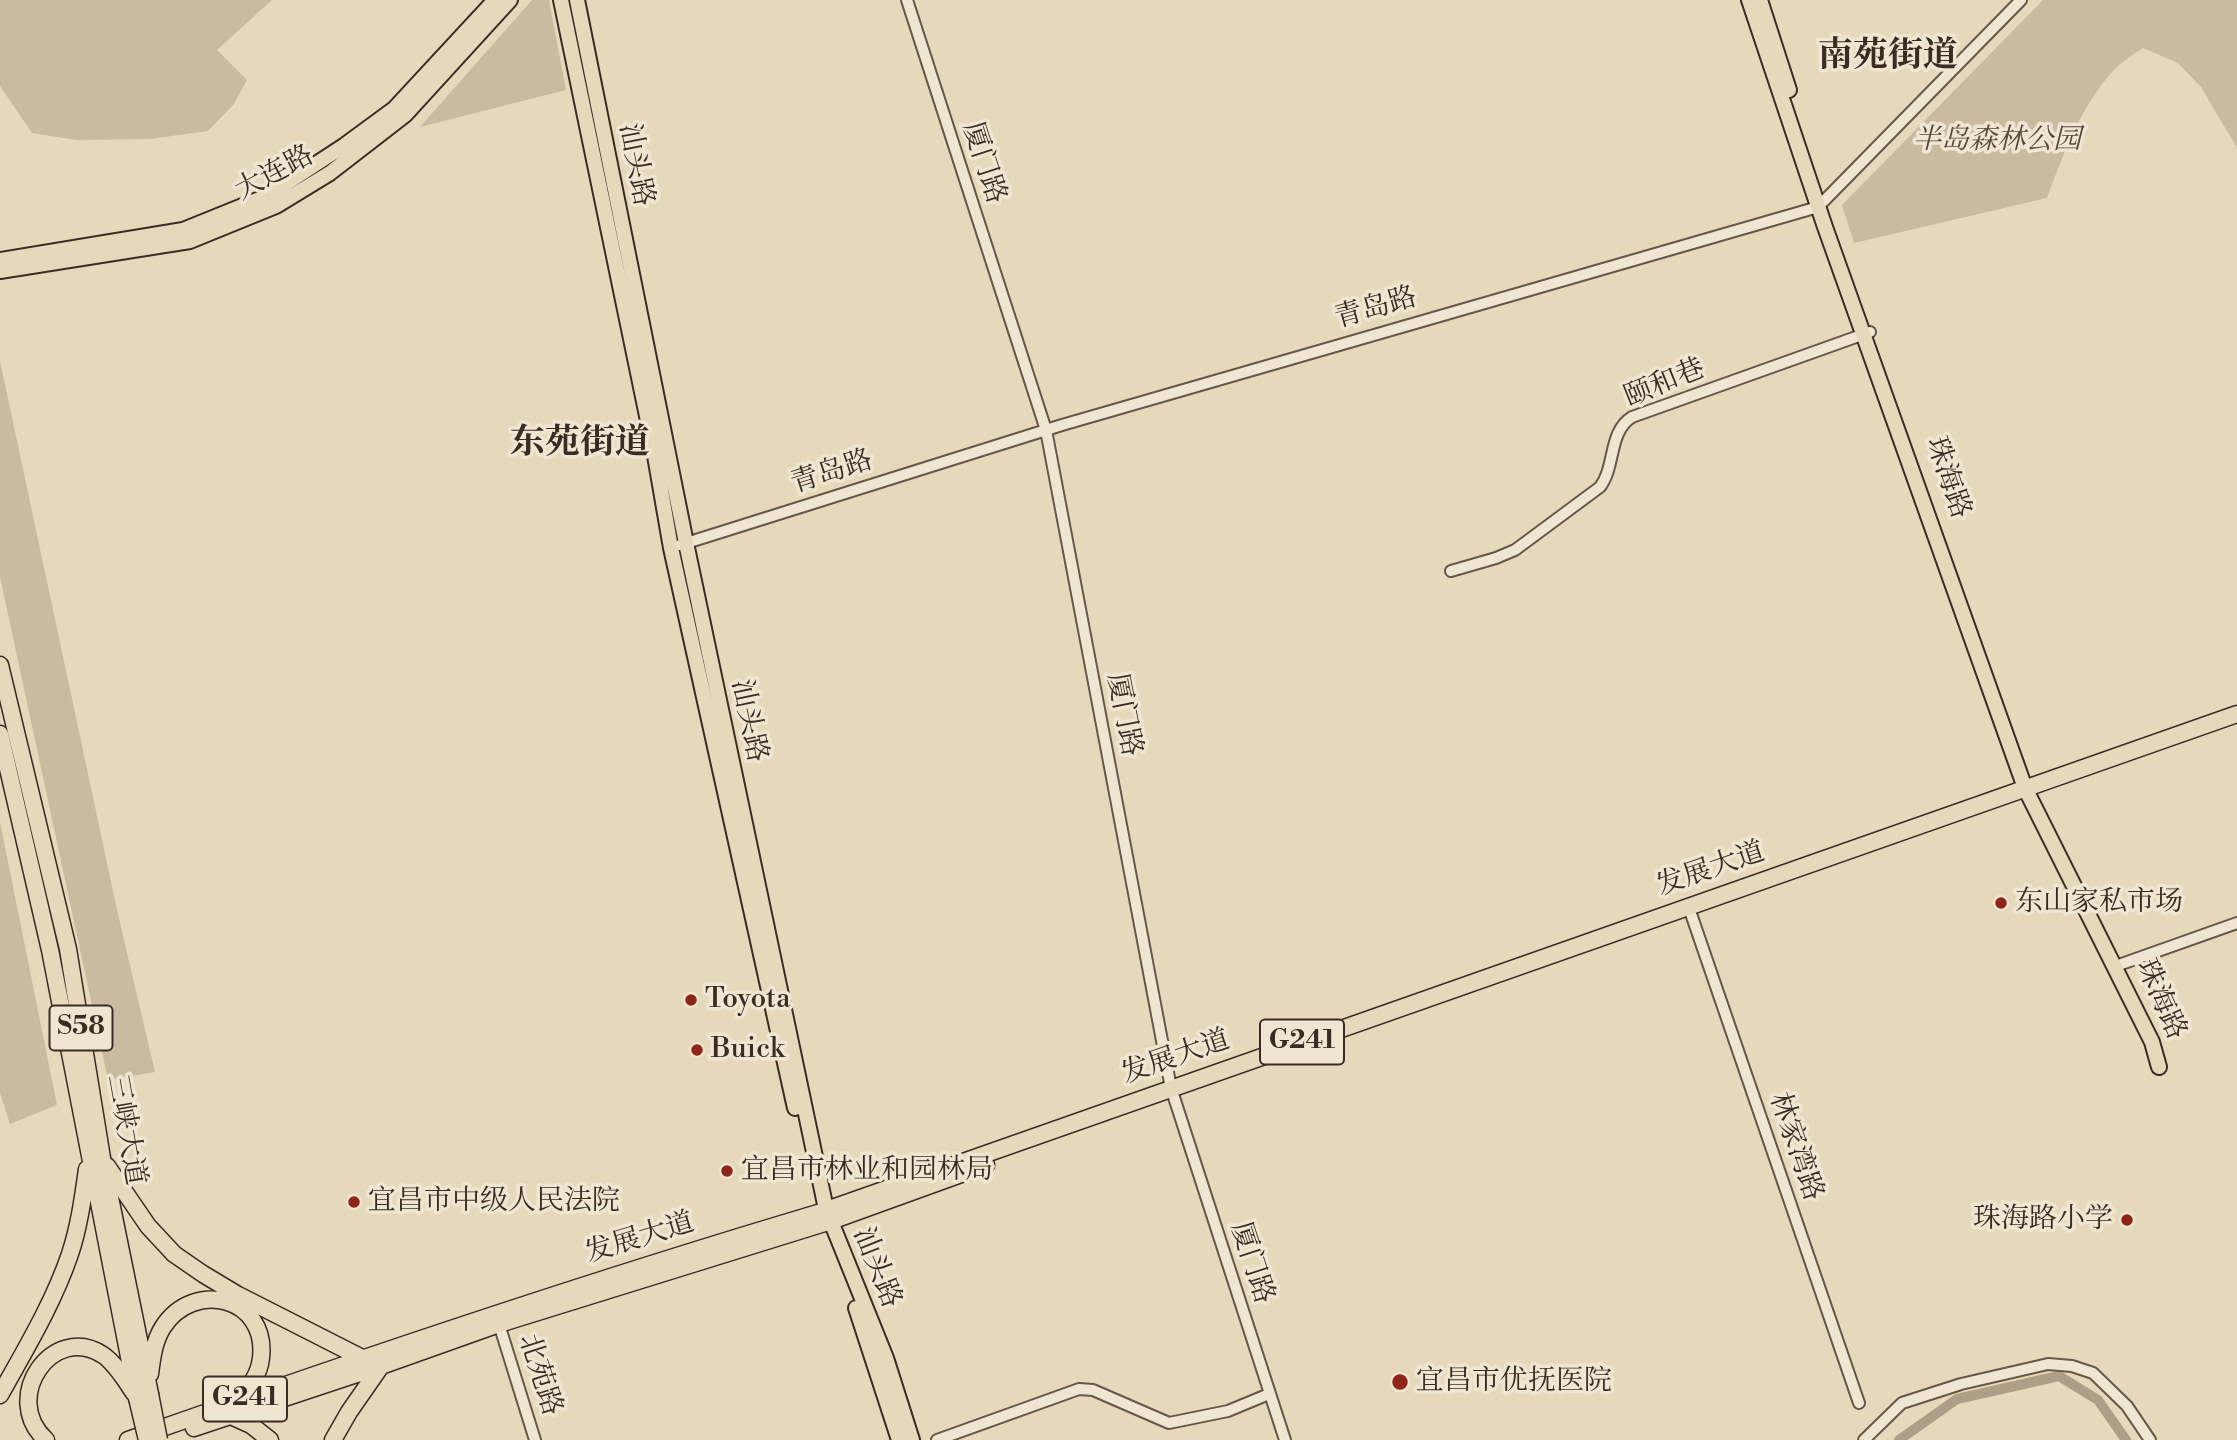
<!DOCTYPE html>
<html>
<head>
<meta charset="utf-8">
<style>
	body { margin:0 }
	canvas { display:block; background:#e6d8ba }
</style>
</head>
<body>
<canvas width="2237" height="1440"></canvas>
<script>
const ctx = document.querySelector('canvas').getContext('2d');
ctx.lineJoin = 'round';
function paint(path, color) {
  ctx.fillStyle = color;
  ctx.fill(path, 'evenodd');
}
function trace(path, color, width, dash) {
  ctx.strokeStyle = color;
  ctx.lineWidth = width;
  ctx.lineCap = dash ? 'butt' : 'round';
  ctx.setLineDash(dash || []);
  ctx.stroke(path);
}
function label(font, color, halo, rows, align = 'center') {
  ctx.font = font + ' "Libre Bodoni","Noto Serif SC",serif';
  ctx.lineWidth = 7;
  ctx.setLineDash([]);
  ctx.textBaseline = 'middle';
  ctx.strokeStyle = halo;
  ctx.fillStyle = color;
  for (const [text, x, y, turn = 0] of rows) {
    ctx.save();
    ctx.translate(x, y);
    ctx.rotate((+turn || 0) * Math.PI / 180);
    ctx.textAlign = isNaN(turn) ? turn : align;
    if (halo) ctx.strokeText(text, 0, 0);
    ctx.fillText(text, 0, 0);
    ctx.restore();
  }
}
const green = new Path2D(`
	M 0,0 L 272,0 L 217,50 L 247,80 L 234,104 L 208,131 L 150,139 L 76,140 L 32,133 L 0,86 Z
	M 532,0 L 549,0 L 566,90 L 420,127 Z
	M 2043,0 L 2237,0 L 2237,148 L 2201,87 L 2178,63 L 2143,48 C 2134,54 2124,60 2116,68 C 2082,103 2064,152 2047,198 L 1854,243 L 1842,205 Z
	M 0,361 L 117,910 L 155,1072 L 108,1080 L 0,577 Z
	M 0,822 L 57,1105 L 10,1124 L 0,1093 Z`);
const canal = new Path2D(`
	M 1899,1440 L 1957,1399 L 2059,1376 L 2098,1400 L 2126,1440`);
const minor = new Path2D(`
	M 907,0 L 1046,430 L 1171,1088 L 1285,1440
	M 680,545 L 1062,425 L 1818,207 L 2021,0
	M 1451,571 L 1496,558 L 1515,550 L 1600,487 C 1616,466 1608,432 1632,417 L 1870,332
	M 1688,905 L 1859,1403
	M 2113,967 L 2237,923
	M 499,1324 L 535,1440
	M 937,1440 L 1079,1389 L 1093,1390 L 1169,1423 L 1228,1411 L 1269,1394
	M 1864,1440 L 1902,1403 L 1961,1384 L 2048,1364 L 2072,1366 L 2093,1373 L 2127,1406 L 2150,1440`);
const major = new Path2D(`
	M 561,0 L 654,450 L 671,548 L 795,1108
	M 577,0 L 686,543 L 826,1209 L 886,1358 L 912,1440
	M 1749,0 L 1825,227 L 2025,788 L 2152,1042 L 2159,1067
	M 1760,0 L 1789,90
	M 0,260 L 183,230 L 267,196 L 345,145 L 394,109 L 495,0
	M 0,271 L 190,241 L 276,206 L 330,173 L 405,115 L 510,0
	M 856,1308 L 899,1440`);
const highway = new Path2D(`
	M 0,665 L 68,949 L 102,1158 L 150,1394
	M 0,734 L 50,950 L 137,1398
	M 107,1166 L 148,1226 L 174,1254 L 203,1274 L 238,1295 L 362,1358
	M 150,1374 C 152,1358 154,1341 163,1327 C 194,1279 268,1297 261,1358 C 259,1375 251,1387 237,1397
	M 0,1395 C 25,1350 53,1304 70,1254 C 79,1227 83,1198 87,1169
	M 231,1416 L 251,1425 L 270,1440
	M 194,1428 L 381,1366 L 499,1324 L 831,1221 L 986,1165
	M 46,1440 C 0,1398 53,1322 103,1355 C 116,1364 125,1380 134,1393
	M 128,1440 C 357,1359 586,1282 818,1213 L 2237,714
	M 333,1440 L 349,1412 L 381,1366`);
const highwayBridge = new Path2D(`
	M 150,1394 L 159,1440
	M 137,1398 L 147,1440`);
const markers = [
	[2001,903,7,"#8f2418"],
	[691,1000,7,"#8f2418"],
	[697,1050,7,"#8f2418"],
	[727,1171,7,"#8f2418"],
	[354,1202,7,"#8f2418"],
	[2127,1220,7,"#8f2418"],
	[1400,1382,9,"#8f2418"]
];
const shields = [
	[81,1028,63],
	[1302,1042,84],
	[245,1399,84]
];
const shieldNames = [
	["S58",81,1028],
	["G241",1302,1042],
	["G241",245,1399]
];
const parkNames = [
	["半岛森林公园",1997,141]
];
const streetNames = [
	["厦门路",983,163,72],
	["汕头路",635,165,79],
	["大连路",275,174,-28],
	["青岛路",1376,309,-16],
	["颐和巷",1665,384,-22],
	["青岛路",832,473,-18],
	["珠海路",1947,478,71],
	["厦门路",1123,715,79],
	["汕头路",748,721,78],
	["发展大道",1711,870,-19],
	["珠海路",2160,1000,66],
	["发展大道",1176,1058,-19],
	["三峡大道",125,1130,80],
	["林家湾路",1795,1147,71],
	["发展大道",640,1239,-17],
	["厦门路",1251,1263,72],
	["汕头路",876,1268,68],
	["北苑路",539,1375,72]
];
const poiNames = [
	["东山家私市场",2015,903],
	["Toyota",705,1000],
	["Buick",711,1050],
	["宜昌市林业和园林局",741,1171],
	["宜昌市中级人民法院",368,1202],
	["珠海路小学",2113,1220,"right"],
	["宜昌市优抚医院",1416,1382]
];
const districtNames = [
	["南苑街道",1888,58],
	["东苑街道",580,445]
];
paint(green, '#c9bba0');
trace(canal, '#ac9e87', 10);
trace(minor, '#655749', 14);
trace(major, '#3a2c23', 18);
trace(highway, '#3a2c23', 19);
trace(minor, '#efe6d2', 10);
trace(major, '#e6d8ba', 14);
trace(highway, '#e6d8ba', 16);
trace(highwayBridge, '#3a2c23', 19, []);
trace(highwayBridge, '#e6d8ba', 16);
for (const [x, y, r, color] of markers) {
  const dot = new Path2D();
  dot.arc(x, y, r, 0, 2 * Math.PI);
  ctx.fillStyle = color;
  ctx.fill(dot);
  trace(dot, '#efe6d2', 2.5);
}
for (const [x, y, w] of shields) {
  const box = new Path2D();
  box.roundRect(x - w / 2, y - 22.5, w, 45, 5);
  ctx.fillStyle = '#efe6d2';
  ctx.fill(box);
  trace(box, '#3a2c23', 2);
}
label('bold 26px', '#3a2c23', null, shieldNames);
label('italic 28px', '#57493c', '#efe6d2', parkNames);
label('28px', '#3a2c23', '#efe6d2', streetNames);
label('28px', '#3a2c23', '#efe6d2', poiNames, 'left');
label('bold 35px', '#3a2c23', '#efe6d2', districtNames);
</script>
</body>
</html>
